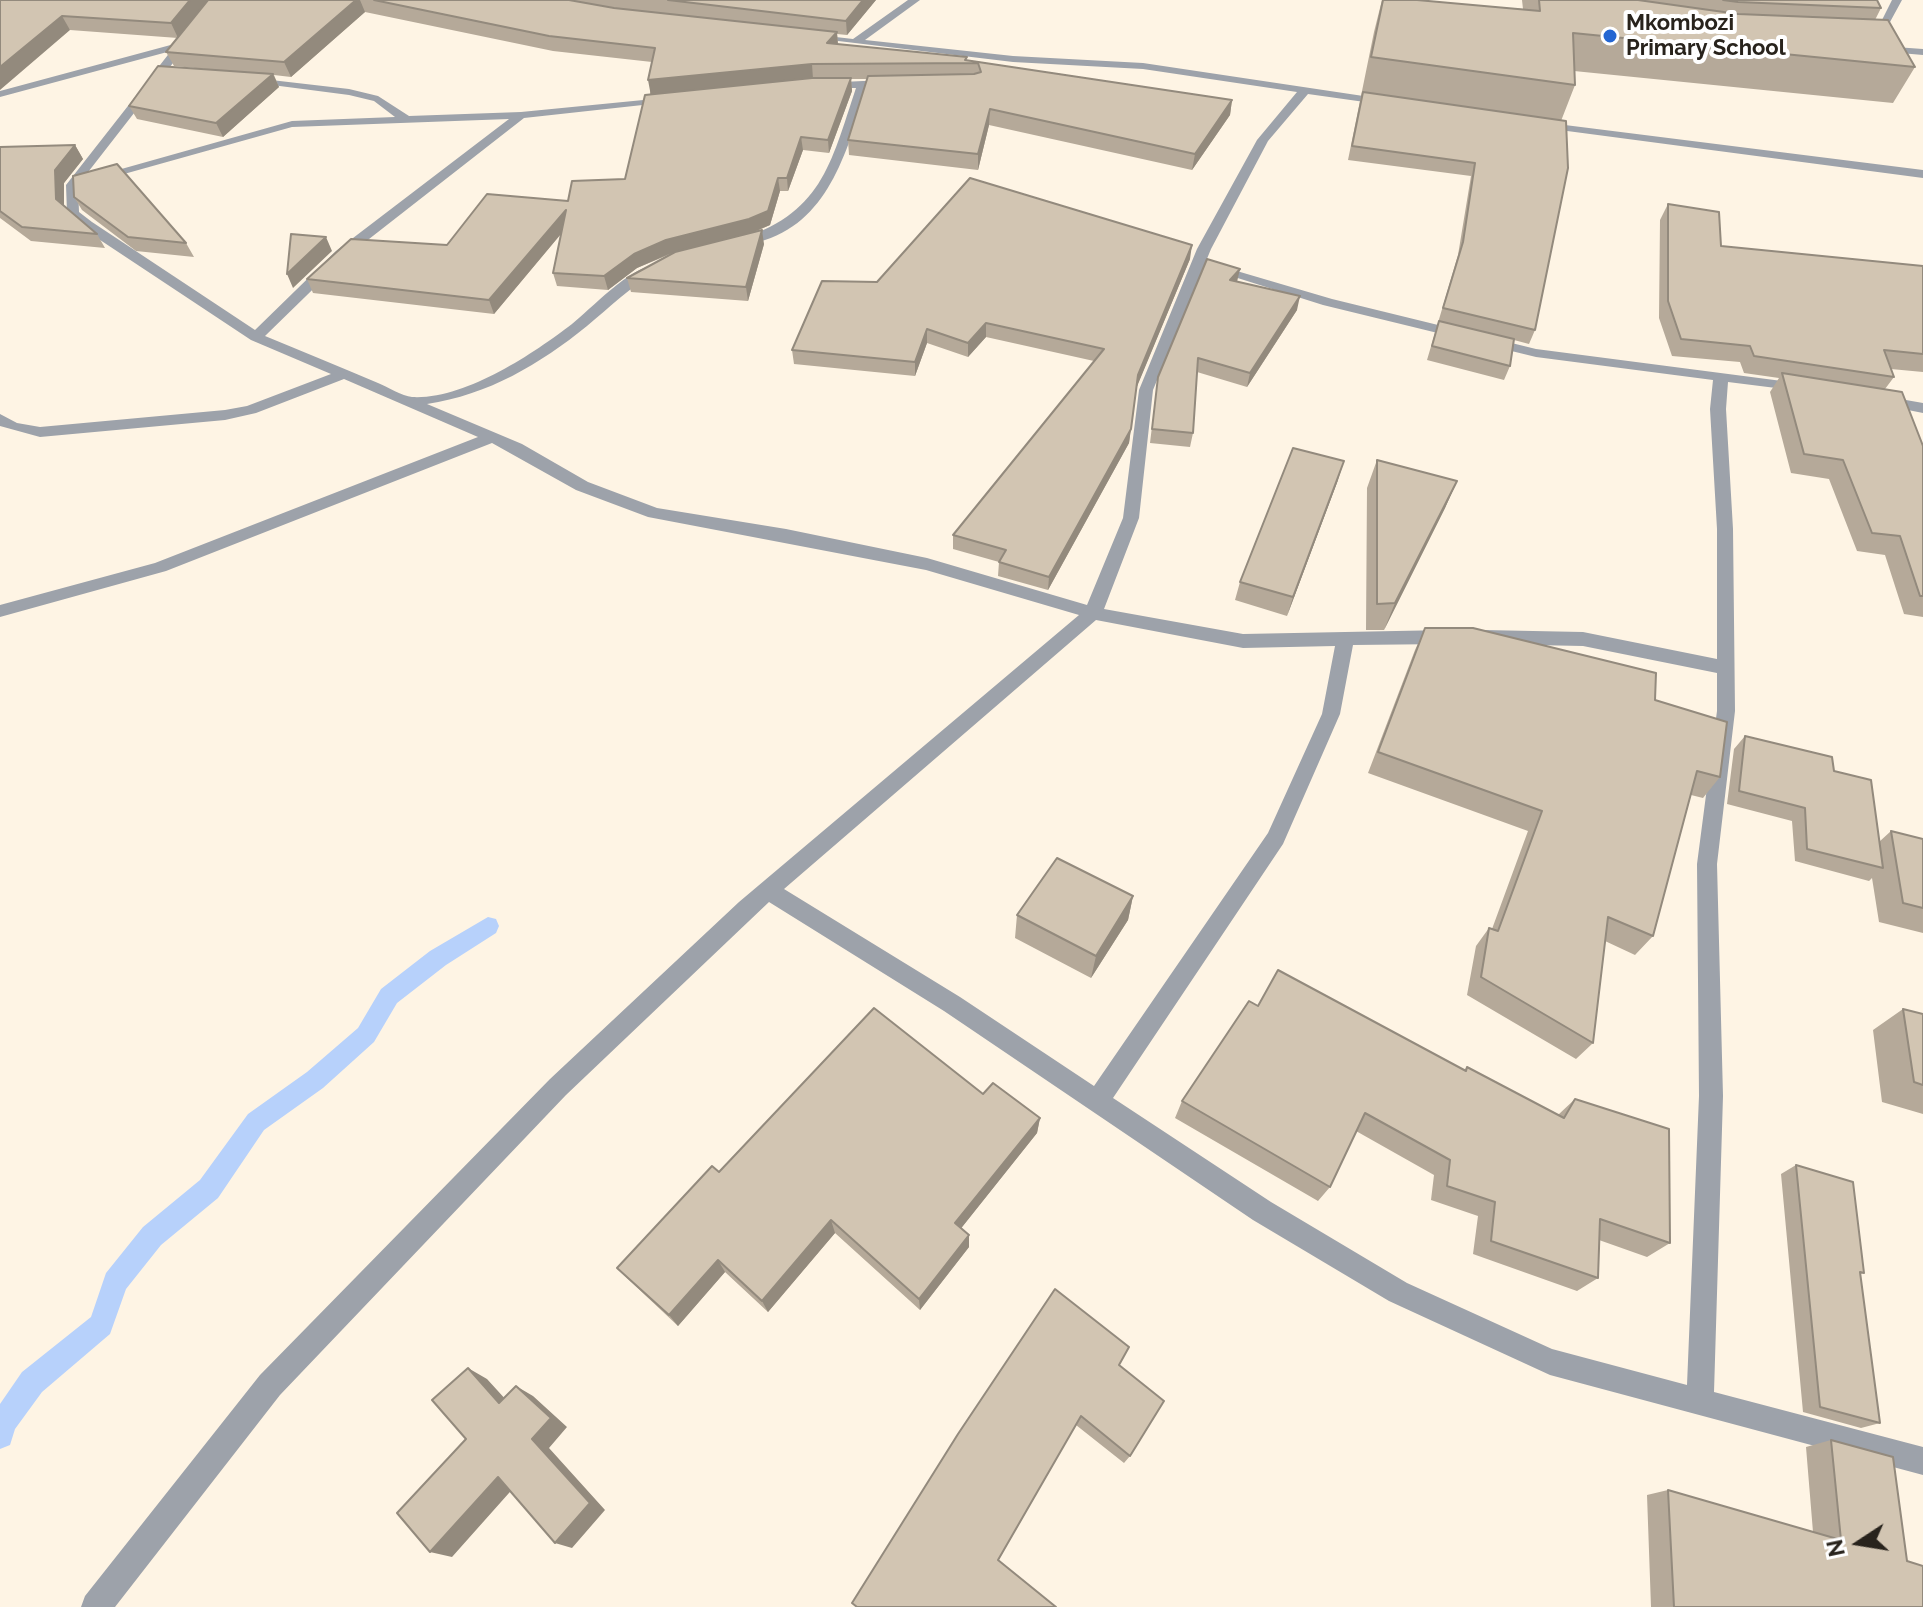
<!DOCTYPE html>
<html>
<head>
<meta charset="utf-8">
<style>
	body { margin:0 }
	#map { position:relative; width:1923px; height:1607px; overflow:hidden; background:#fef4e4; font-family:Raleway,sans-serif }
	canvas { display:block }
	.north { position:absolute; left:1819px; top:1503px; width:80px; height:80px; -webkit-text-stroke:6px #fff; paint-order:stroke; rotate:258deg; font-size:22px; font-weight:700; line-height:32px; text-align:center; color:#28231c }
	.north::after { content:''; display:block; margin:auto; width:28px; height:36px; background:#28231c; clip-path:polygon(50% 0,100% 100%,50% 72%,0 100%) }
</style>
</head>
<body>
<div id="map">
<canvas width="1923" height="1607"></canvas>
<div class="north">N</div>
</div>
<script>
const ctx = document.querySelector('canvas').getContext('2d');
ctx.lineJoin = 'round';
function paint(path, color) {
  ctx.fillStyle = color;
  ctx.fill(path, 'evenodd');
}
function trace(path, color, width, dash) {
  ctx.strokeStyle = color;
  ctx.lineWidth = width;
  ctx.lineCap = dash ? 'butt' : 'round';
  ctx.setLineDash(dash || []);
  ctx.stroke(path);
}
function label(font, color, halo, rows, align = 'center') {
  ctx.font = font + ' Raleway,sans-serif';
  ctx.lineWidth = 8;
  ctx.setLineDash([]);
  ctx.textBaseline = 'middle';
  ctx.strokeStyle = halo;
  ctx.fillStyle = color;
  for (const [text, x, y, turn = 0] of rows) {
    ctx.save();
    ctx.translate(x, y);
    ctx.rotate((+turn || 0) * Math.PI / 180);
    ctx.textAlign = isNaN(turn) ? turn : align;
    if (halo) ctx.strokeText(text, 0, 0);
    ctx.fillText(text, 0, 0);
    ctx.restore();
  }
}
const stream = new Path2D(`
	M 488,917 L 496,919 L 499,926 L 496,933 L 446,965 L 397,1003 L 374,1042 L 323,1088 L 264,1130 L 218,1198 L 161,1245 L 126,1289 L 110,1334 L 42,1392 L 15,1429 L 10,1445 L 0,1449 L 0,1404 L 22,1372 L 91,1317 L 106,1273 L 143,1227 L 200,1180 L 248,1114 L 307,1072 L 358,1028 L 381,989 L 430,951 Z`);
const service = new Path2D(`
	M 1892,0 L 1902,0 L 1878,44 L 1870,44 Z
	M 1881,46 L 1923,49 L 1923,55 L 1877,51 L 1877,47 Z`);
const minor = new Path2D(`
	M 212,0 L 222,0 L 78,185 L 79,212 L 92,222 L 255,330 L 336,251 L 509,119 L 292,127 L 99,181 L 93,177 L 292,121 L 395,117 L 374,101 L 349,95 L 249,82 L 245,81 L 245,77 L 349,89 L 378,96 L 409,116 L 521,112 L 674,97 L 674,101 L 670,102 L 524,118 L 346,257 L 265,336 C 303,352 341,367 378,383 C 388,387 402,396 412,397 C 464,400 533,354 572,324 C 590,310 634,263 656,266 L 656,272 C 630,287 610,307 587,326 C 540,364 488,395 427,404 L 522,444 L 588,482 L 657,508 L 786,529 L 927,558 L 1087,605 L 1123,518 L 1139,390 L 1197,249 L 1257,140 L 1297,92 L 1143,69 L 1013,62 L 805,37 L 810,34 L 853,39 L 908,0 L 920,0 L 865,40 L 1013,56 L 1143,63 L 1390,100 L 1392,102 L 1386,105 L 1308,94 L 1268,141 L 1211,249 L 1153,390 L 1139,518 L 1104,609 L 1243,634 L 1447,630 L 1456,637 L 1447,644 L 1353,645 L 1340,714 L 1283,844 L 1113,1098 L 1271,1202 L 1407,1283 L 1552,1349 L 1687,1385 L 1699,1096 L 1697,864 L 1717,711 L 1717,673 L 1583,646 L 1483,644 L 1474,637 L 1483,630 L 1583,632 L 1717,659 L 1717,529 L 1710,409 L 1713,380 L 1536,357 L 1323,305 L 1206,268 L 1213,264 L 1332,299 L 1536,349 L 1805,384 L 1807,387 L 1800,391 L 1728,382 L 1726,409 L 1733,529 L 1735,711 L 1717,864 L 1723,1096 L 1714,1392 L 1923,1447 L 1923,1475 L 1550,1375 L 1389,1301 L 1253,1220 L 944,1011 L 769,902 L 566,1095 L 280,1395 L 115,1607 L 81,1607 L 85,1596 L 260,1375 L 550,1079 L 739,902 L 1079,615 L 926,570 L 648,517 L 576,490 L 492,443 L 166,571 L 0,617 L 0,605 L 155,563 L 478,437 L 344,379 L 256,413 L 225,420 L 40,437 L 0,426 L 0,414 L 17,423 L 40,427 L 225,410 L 247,406 L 331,374 L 251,340 L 82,228 L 67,213 L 66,185 L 171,51 L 0,97 L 0,91 L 178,43 ZM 1096,620 L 1243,648 L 1335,646 L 1322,714 L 1268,833 L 1094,1086 L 960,997 L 784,889 Z
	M 863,81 L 894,81 L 900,84 L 894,87 L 867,88 C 848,146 831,219 765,240 C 755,243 745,248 735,247 L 735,241 C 822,214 830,166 856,88 L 826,88 L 822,87 L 822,83 Z
	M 1541,122 L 1923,170 L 1923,178 L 1537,127 L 1535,125 Z
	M 1883,396 L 1923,403 L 1923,413 L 1878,404 L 1875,401 Z`);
const wall = new Path2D(`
	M 0,0 L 876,0 L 847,35 L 837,34 L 838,44 L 967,60 L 1232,100 L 1230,115 L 1192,170 L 989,125 L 978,170 L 849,155 L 848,140 L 867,79 L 851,79 L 852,91 L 829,153 L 803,150 L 788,191 L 780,191 L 770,225 L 752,233 L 764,244 L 748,301 L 631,292 L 627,278 L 673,253 L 637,268 L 608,290 L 557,286 L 553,273 L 561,234 L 494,314 L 313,293 L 307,279 L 447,245 L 625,179 L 650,95 L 652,62 L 553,51 L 365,12 L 291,77 L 274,75 L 279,87 L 223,137 L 137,119 L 129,106 L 216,70 L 174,66 L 166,52 L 178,38 L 70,30 Z
	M 1382,0 L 1523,9 L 1522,0 L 1877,0 L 1881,8 L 1875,20 L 1915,67 L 1893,103 L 1574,71 L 1575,85 L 1561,121 L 1535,330 L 1529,344 L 1514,340 L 1510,366 L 1504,380 L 1427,360 L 1458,255 L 1471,176 L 1348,160 L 1374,32 Z
	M 75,145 L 83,159 L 64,183 L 64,206 L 97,234 L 105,248 L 31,241 L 0,218 L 0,147 Z
	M 74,197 L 186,243 L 194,257 L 136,251 L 82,210 Z
	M 1668,204 L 1721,246 L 1923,266 L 1923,372 L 1891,369 L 1894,377 L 1885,389 L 1923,446 L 1923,617 L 1904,614 L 1885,555 L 1857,551 L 1829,479 L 1791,473 L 1770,392 L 1779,378 L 1744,373 L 1740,362 L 1672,356 L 1659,318 L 1660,220 Z
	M 1190,259 L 1136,388 L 1129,443 L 1048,590 L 998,576 L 999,562 L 953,549 L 953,535 L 1094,361 L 986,337 L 968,357 L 927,343 L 915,376 L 794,364 L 792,350 L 877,282 Z
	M 1238,282 L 1297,310 L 1247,387 L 1197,372 L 1193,433 L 1190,447 L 1150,443 L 1158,377 Z
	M 1377,460 L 1457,481 L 1445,508 L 1384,630 L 1366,630 L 1367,488 Z
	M 1338,480 L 1287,616 L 1235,600 L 1240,582 Z
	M 1425,628 L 1655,700 L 1720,777 L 1703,798 L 1691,795 L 1653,936 L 1635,955 L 1605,941 L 1593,1043 L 1576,1059 L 1467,995 L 1476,946 L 1489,928 L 1492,929 L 1528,831 L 1368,773 L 1415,650 Z
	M 1745,736 L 1834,771 L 1879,842 L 1891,831 L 1923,839 L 1923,933 L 1879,922 L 1872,878 L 1869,881 L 1795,861 L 1792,821 L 1727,804 L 1734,749 Z
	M 1133,896 L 1128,920 L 1091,978 L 1015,938 L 1017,915 Z
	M 1258,1006 L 1464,1070 L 1467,1067 L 1558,1115 L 1575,1099 L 1670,1243 L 1647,1257 L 1599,1240 L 1598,1278 L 1577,1291 L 1473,1254 L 1478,1216 L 1431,1200 L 1434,1175 L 1356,1131 L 1330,1187 L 1318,1201 L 1175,1118 L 1182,1101 Z
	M 1903,1009 L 1923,1014 L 1923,1114 L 1882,1102 L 1873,1030 Z
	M 983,1094 L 1040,1118 L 1037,1133 L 961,1228 L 969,1247 L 920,1310 L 835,1233 L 768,1312 L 725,1272 L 678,1326 L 628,1279 L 617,1268 Z
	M 1796,1165 L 1864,1273 L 1860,1274 L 1880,1423 L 1861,1428 L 1803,1412 L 1781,1174 Z
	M 1119,1365 L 1130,1456 L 1124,1463 L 1076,1425 L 998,1561 L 857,1607 Z
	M 1831,1440 L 1907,1561 L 1923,1607 L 1651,1607 L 1647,1495 L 1668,1490 L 1813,1532 L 1806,1447 Z`);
const shadedWall = new Path2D(`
	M 190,0 L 208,0 L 178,38 L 171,23 Z
	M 356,0 L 360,0 L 365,12 L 291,77 L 284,62 Z
	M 863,0 L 876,0 L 847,35 L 846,21 Z
	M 62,16 L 70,30 L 0,90 L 0,67 Z
	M 837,32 L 838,46 L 827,43 Z
	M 812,64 L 813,79 L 651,96 L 648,80 Z
	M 273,74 L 279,87 L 223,137 L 216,123 Z
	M 851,78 L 852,91 L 829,153 L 828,140 Z
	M 1232,100 L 1230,115 L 1192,170 L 1195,154 Z
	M 990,109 L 989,125 L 978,170 L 978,154 Z
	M 801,137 L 803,150 L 788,191 L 787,178 Z
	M 75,145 L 83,159 L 64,183 L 64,213 L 56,199 L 55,170 Z
	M 778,178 L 780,191 L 770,225 L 751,233 L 669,254 L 637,268 L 608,290 L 604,276 L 634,254 Z
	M 566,210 L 570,223 L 494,314 L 489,300 Z
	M 762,230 L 764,244 L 748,301 L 746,287 Z
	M 326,237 L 332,251 L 293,288 L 287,274 Z
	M 1192,245 L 1190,259 L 1136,389 L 1138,375 Z
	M 1240,269 L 1237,282 L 1230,280 Z
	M 1300,296 L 1297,310 L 1247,387 L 1250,373 Z
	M 986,323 L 986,337 L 968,357 L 968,343 Z
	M 927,329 L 927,343 L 915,376 L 915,362 Z
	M 1131,429 L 1129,443 L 1048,590 L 1049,577 Z
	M 1344,461 L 1338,480 L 1287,616 L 1293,597 Z
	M 1457,481 L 1445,508 L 1384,630 L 1395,603 Z
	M 1133,896 L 1128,920 L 1091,978 L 1096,956 Z
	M 1040,1118 L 1037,1133 L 955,1236 L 955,1223 Z
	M 831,1220 L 835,1233 L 768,1312 L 762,1301 Z
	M 969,1235 L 969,1247 L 920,1310 L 919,1299 Z
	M 718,1260 L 725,1272 L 678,1326 L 669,1315 Z
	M 468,1368 L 487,1379 L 518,1413 L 499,1403 Z
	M 516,1386 L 533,1396 L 567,1427 L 549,1448 L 605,1510 L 572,1548 L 555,1543 L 532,1439 Z
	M 498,1477 L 517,1484 L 452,1557 L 430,1552 Z`);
const building = new Path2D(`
	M 0,0 L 190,0 L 171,23 L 62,16 L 0,67 Z
	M 208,0 L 356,0 L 284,62 L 166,52 Z
	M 374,0 L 569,0 L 614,8 L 837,32 L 827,43 L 967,57 L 965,60 L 1232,100 L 1195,154 L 990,109 L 978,154 L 848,140 L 868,76 L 974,74 L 981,72 L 978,63 L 812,64 L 648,80 L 655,48 L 549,36 Z
	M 668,0 L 863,0 L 846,21 Z
	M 1383,0 L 1417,0 L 1540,11 L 1539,0 L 1638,0 L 1738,14 L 1888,20 L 1915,67 L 1573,33 L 1575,85 L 1371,57 Z
	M 1723,0 L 1877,0 L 1881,8 L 1738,2 Z
	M 158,66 L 273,74 L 216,123 L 129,106 Z
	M 812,78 L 851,78 L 828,140 L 801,137 L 787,178 L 778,178 L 768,211 L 749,219 L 666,240 L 634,254 L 604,276 L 553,273 L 566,210 L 489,300 L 307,279 L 351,239 L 447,245 L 487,194 L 568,201 L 572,181 L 625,179 L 645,95 Z
	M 1363,92 L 1566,121 L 1568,168 L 1535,330 L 1443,308 L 1463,242 L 1475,163 L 1352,146 Z
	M 75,145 L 55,170 L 56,199 L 97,234 L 22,227 L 0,211 L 0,147 Z
	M 117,164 L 186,243 L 128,237 L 74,197 L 73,176 Z
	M 970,178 L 1192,245 L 1138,375 L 1131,429 L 1049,577 L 999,562 L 1006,550 L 953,535 L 1104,349 L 986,323 L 968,343 L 927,329 L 915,362 L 792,350 L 822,281 L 877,282 Z
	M 1668,204 L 1719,212 L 1721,246 L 1923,266 L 1923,354 L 1884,350 L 1894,377 L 1754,356 L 1750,346 L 1681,339 L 1668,301 Z
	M 762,230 L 746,287 L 627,278 L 675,252 Z
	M 291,234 L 326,237 L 287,274 Z
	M 1207,259 L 1240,269 L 1230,280 L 1300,296 L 1250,373 L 1198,358 L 1193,433 L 1152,429 L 1158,377 Z
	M 1439,321 L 1514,339 L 1510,366 L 1432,346 Z
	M 1782,373 L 1902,392 L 1923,446 L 1923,596 L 1920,596 L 1900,536 L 1872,533 L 1843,460 L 1804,454 Z
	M 1293,448 L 1344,461 L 1293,597 L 1240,582 Z
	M 1377,460 L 1457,481 L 1395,603 L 1377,604 Z
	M 1425,628 L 1473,628 L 1656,673 L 1655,700 L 1727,722 L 1720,777 L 1697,771 L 1653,936 L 1608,917 L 1593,1043 L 1481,977 L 1489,928 L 1498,931 L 1542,811 L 1378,752 Z
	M 1745,736 L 1832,757 L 1834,771 L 1871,780 L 1883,868 L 1807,849 L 1805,808 L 1739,791 Z
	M 1891,831 L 1923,839 L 1923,908 L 1903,903 Z
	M 1057,858 L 1133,896 L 1096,956 L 1017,915 Z
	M 1278,970 L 1466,1071 L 1467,1067 L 1564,1118 L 1575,1099 L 1669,1129 L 1670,1243 L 1600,1219 L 1598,1278 L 1491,1241 L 1495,1202 L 1447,1186 L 1450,1160 L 1365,1113 L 1330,1187 L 1182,1101 L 1249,1001 L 1258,1006 Z
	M 874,1008 L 983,1094 L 993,1083 L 1040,1118 L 955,1223 L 969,1235 L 919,1299 L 831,1220 L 762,1301 L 718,1260 L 669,1315 L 617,1268 L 712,1166 L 719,1172 Z
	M 1903,1009 L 1923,1014 L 1923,1085 L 1914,1082 Z
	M 1796,1165 L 1853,1182 L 1864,1273 L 1860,1272 L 1880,1423 L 1820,1407 Z
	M 1055,1289 L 1129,1347 L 1119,1365 L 1164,1401 L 1130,1456 L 1081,1416 L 998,1560 L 1056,1607 L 857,1607 L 852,1603 L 958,1434 Z
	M 468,1368 L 499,1403 L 516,1386 L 551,1418 L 532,1439 L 590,1503 L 555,1543 L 498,1477 L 430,1552 L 397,1513 L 466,1439 L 432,1400 Z
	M 1831,1440 L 1893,1457 L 1907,1561 L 1923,1566 L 1923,1607 L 1674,1607 L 1668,1490 L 1841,1540 Z`);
const markers = [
	[1610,36,8,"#2466d2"]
];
const farPoinames = [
	["Mkombozi",1626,23],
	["Primary School",1626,48]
];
paint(stream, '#b7d1fb');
paint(service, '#9da2aa');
paint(minor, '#9da2aa');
paint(wall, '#b5a999');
paint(shadedWall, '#938a7d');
paint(building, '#d2c5b2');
trace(building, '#938a7d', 2);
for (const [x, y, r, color] of markers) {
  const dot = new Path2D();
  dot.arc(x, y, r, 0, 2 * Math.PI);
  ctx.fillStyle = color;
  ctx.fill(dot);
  trace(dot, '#fff', 3);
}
label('bold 22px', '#28231c', '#fff', farPoinames, 'left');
</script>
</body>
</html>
